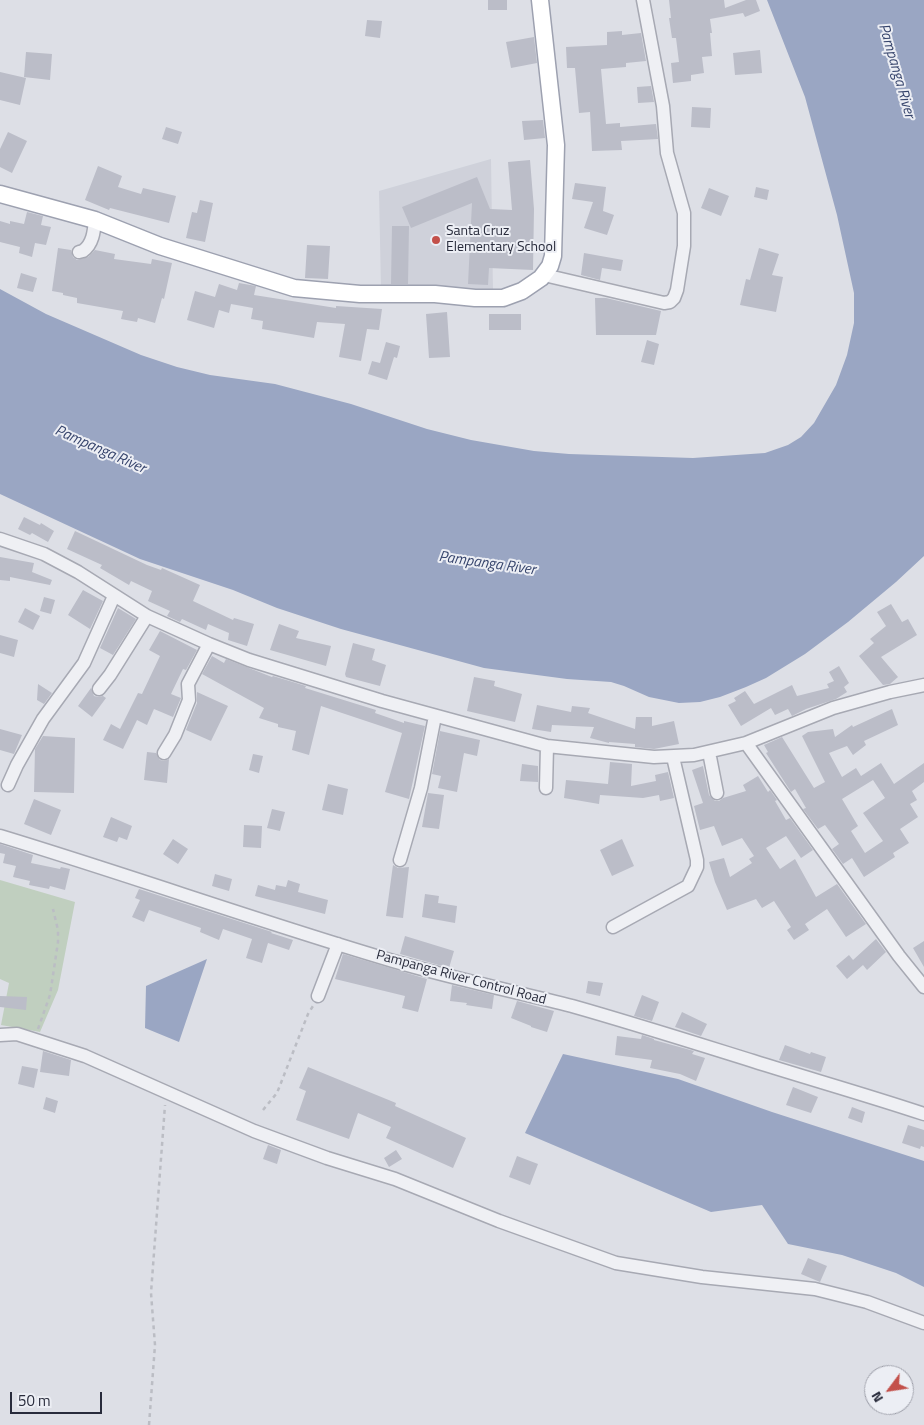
<!DOCTYPE html>
<html>
<head>
<meta charset="utf-8">
<style>
	body { margin:0 }
	#map { position:relative; width:924px; height:1425px; overflow:hidden; background:#dddfe6; font-family:"Titillium Web",sans-serif }
	canvas { display:block }
	.north { position:absolute; left:864px; top:1365px; width:50px; height:50px; box-sizing:border-box; background:#eceef4; border:1px solid #9ea0aa; border-radius:50%; rotate:239deg; font-size:14px; font-weight:700; line-height:20px; text-align:center; color:#282b3b }
	.north::after { content:''; display:block; margin:auto; width:18px; height:22px; background:#c3504a; clip-path:polygon(50% 0,100% 100%,50% 72%,0 100%) }
	.scale { position:absolute; left:10px; top:1392px; width:92px; height:22px; box-sizing:border-box; border:2px solid #282b3b; border-top:0; padding-left:6px; font-size:15px; line-height:18px; white-space:nowrap; color:#282b3b; -webkit-text-stroke:4px #eceef4; paint-order:stroke }
</style>
</head>
<body>
<div id="map">
<canvas width="924" height="1425"></canvas>
<div class="north">N</div>
<div class="scale">50 m</div>
</div>
<script>
const ctx = document.querySelector('canvas').getContext('2d');
ctx.lineJoin = 'round';
function paint(path, color) {
  ctx.fillStyle = color;
  ctx.fill(path, 'evenodd');
}
function trace(path, color, width, dash) {
  ctx.strokeStyle = color;
  ctx.lineWidth = width;
  ctx.lineCap = dash ? 'butt' : 'round';
  ctx.setLineDash(dash || []);
  ctx.stroke(path);
}
function label(font, color, halo, rows, align = 'center') {
  ctx.font = font + ' "Titillium Web",sans-serif';
  ctx.lineWidth = 4;
  ctx.setLineDash([]);
  ctx.textBaseline = 'middle';
  ctx.strokeStyle = halo;
  ctx.fillStyle = color;
  for (const [text, x, y, turn = 0] of rows) {
    ctx.save();
    ctx.translate(x, y);
    ctx.rotate((+turn || 0) * Math.PI / 180);
    ctx.textAlign = isNaN(turn) ? turn : align;
    if (halo) ctx.strokeText(text, 0, 0);
    ctx.fillText(text, 0, 0);
    ctx.restore();
  }
}
const built = new Path2D(`
	M 491,159 L 493,293 L 381,289 L 379,191 Z`);
const green = new Path2D(`
	M 0,880 L 75,902 L 58,990 L 40,1032 L 1,1025 L 9,983 L 0,979 Z`);
const water = new Path2D(`
	M 767,0 L 924,0 L 924,556 L 896,582 L 848,622 L 805,654 L 766,678 L 746,687 L 720,697 L 700,702 L 679,703 L 649,697 L 624,686 L 611,682 L 567,679 L 484,668 L 341,629 L 277,608 L 233,590 L 140,559 L 0,494 L 0,289 L 46,314 L 141,355 L 177,367 L 210,375 L 275,384 L 351,404 L 427,429 L 471,440 L 534,451 L 569,454 L 693,458 L 765,453 L 788,445 L 801,437 L 814,423 L 836,385 L 847,355 L 854,323 L 854,293 L 837,215 L 805,97 Z
	M 207,959 L 179,1042 L 145,1028 L 146,986 Z
	M 563,1054 L 678,1079 L 772,1112 L 924,1161 L 924,1287 L 896,1273 L 842,1255 L 788,1244 L 762,1205 L 711,1212 L 525,1133 Z`);
const building = new Path2D(`
	M 488,0 L 507,0 L 507,10 L 488,10 Z
	M 669,0 L 724,0 L 725,8 L 746,0 L 756,0 L 760,11 L 745,17 L 743,13 L 710,19 L 712,33 L 710,33 L 712,56 L 702,57 L 704,73 L 691,75 L 691,81 L 673,83 L 671,63 L 679,62 L 676,38 L 672,38 L 669,18 L 671,18 Z
	M 367,20 L 382,21 L 380,38 L 365,36 Z
	M 622,31 L 622,35 L 641,33 L 646,61 L 626,63 L 626,67 L 601,69 L 606,124 L 620,123 L 620,127 L 656,124 L 658,139 L 621,141 L 622,150 L 592,151 L 590,112 L 579,113 L 575,68 L 567,68 L 566,47 L 607,45 L 607,32 Z
	M 534,37 L 537,63 L 511,68 L 506,42 Z
	M 760,50 L 762,73 L 735,75 L 733,53 Z
	M 26,52 L 52,54 L 50,80 L 24,77 Z
	M 0,72 L 26,78 L 20,105 L 0,100 Z
	M 651,86 L 654,102 L 638,103 L 637,87 Z
	M 692,107 L 711,108 L 710,128 L 691,127 Z
	M 543,120 L 545,138 L 524,140 L 522,121 Z
	M 166,127 L 182,132 L 178,144 L 162,139 Z
	M 8,132 L 27,141 L 12,173 L 0,167 L 0,149 Z
	M 530,160 L 534,209 L 533,270 L 489,268 L 488,285 L 468,284 L 472,203 L 411,228 L 402,207 L 477,177 L 490,209 L 512,210 L 508,162 Z
	M 98,166 L 122,176 L 118,187 L 141,194 L 143,188 L 176,196 L 169,223 L 110,208 L 109,210 L 85,200 Z
	M 575,183 L 606,187 L 603,211 L 614,215 L 607,235 L 584,228 L 593,202 L 572,199 Z
	M 756,187 L 769,190 L 767,200 L 754,197 Z
	M 709,188 L 729,196 L 721,216 L 701,208 Z
	M 200,200 L 213,203 L 205,242 L 186,238 L 192,212 L 197,213 Z
	M 27,212 L 43,216 L 41,225 L 51,227 L 46,245 L 35,243 L 32,257 L 19,253 L 20,247 L 0,242 L 0,221 L 10,224 L 10,221 L 24,224 Z
	M 392,226 L 409,226 L 408,284 L 391,284 Z
	M 307,245 L 330,246 L 328,279 L 305,278 Z
	M 58,248 L 71,250 L 73,257 L 77,260 L 88,257 L 95,250 L 115,254 L 114,259 L 151,264 L 152,259 L 172,263 L 164,299 L 162,298 L 155,323 L 138,318 L 137,322 L 121,319 L 123,311 L 77,303 L 77,298 L 63,295 L 63,293 L 52,291 Z
	M 759,248 L 779,254 L 772,275 L 783,277 L 776,312 L 740,305 L 746,279 L 750,280 Z
	M 584,253 L 623,260 L 621,271 L 602,268 L 600,280 L 581,275 Z
	M 21,273 L 37,278 L 33,292 L 17,288 Z
	M 239,283 L 256,286 L 254,295 L 336,308 L 336,306 L 382,309 L 379,330 L 367,329 L 361,361 L 339,357 L 345,324 L 317,322 L 314,338 L 262,329 L 263,321 L 251,319 L 253,308 L 231,304 L 229,313 L 219,310 L 214,328 L 187,320 L 195,291 L 215,297 L 219,284 L 237,290 Z
	M 595,298 L 606,298 L 661,311 L 656,335 L 596,335 Z
	M 447,312 L 450,357 L 429,358 L 426,314 Z
	M 489,314 L 521,314 L 521,330 L 489,330 Z
	M 647,340 L 659,344 L 654,365 L 641,362 Z
	M 386,342 L 400,346 L 397,358 L 394,357 L 387,380 L 368,374 L 372,361 L 380,363 Z
	M 24,517 L 40,525 L 41,523 L 54,531 L 48,542 L 32,533 L 30,535 L 18,529 Z
	M 75,531 L 147,565 L 161,570 L 162,568 L 200,585 L 193,601 L 233,620 L 234,618 L 254,624 L 247,646 L 228,640 L 229,633 L 208,624 L 206,630 L 182,619 L 180,622 L 167,616 L 170,611 L 148,601 L 152,591 L 131,581 L 129,585 L 100,568 L 102,565 L 67,549 Z
	M 0,557 L 34,563 L 32,572 L 52,580 L 50,585 L 10,577 L 10,581 L 0,580 Z
	M 83,590 L 103,601 L 90,629 L 68,615 Z
	M 44,597 L 55,600 L 51,614 L 40,611 Z
	M 891,604 L 902,622 L 908,619 L 917,635 L 881,657 L 898,677 L 890,684 L 883,685 L 859,656 L 874,643 L 870,639 L 886,626 L 877,612 Z
	M 25,608 L 40,616 L 33,630 L 18,622 Z
	M 118,608 L 136,619 L 113,655 L 100,648 Z
	M 279,624 L 299,631 L 296,638 L 331,646 L 326,666 L 270,650 Z
	M 160,631 L 197,650 L 186,670 L 183,669 L 171,694 L 181,698 L 173,717 L 154,709 L 147,725 L 137,720 L 123,749 L 103,740 L 111,724 L 120,729 L 138,693 L 142,694 L 160,656 L 149,650 Z
	M 0,635 L 18,640 L 14,657 L 0,653 Z
	M 353,643 L 375,649 L 372,660 L 386,665 L 380,686 L 346,677 L 345,674 Z
	M 212,656 L 224,663 L 226,659 L 272,677 L 273,676 L 306,686 L 305,688 L 376,710 L 375,713 L 404,723 L 404,721 L 425,726 L 409,799 L 385,792 L 402,733 L 321,706 L 309,755 L 292,750 L 296,731 L 278,727 L 278,724 L 259,718 L 264,708 L 202,674 Z
	M 839,666 L 849,683 L 844,687 L 847,692 L 836,699 L 806,709 L 792,716 L 788,709 L 775,715 L 771,708 L 741,726 L 728,705 L 736,701 L 734,698 L 745,691 L 754,704 L 792,685 L 797,696 L 829,688 L 827,684 L 834,681 L 829,672 Z
	M 474,677 L 495,681 L 494,686 L 522,694 L 515,722 L 467,711 Z
	M 38,684 L 52,693 L 44,704 L 37,700 Z
	M 91,688 L 94,696 L 98,697 L 103,696 L 106,698 L 92,717 L 78,706 Z
	M 197,692 L 228,706 L 211,741 L 186,730 L 197,703 Z
	M 537,705 L 571,712 L 572,706 L 590,708 L 588,713 L 635,729 L 636,717 L 652,717 L 652,726 L 674,721 L 679,744 L 654,749 L 635,747 L 635,744 L 609,742 L 609,743 L 590,738 L 594,727 L 552,725 L 551,732 L 532,729 Z
	M 892,709 L 898,725 L 864,741 L 866,745 L 853,755 L 847,746 L 829,753 L 842,777 L 856,768 L 861,776 L 881,763 L 894,784 L 924,763 L 924,782 L 912,791 L 917,800 L 910,804 L 918,817 L 900,829 L 909,843 L 893,853 L 895,857 L 864,877 L 852,858 L 843,864 L 832,849 L 839,844 L 825,825 L 818,829 L 803,809 L 806,808 L 795,789 L 791,792 L 766,753 L 768,752 L 764,745 L 782,737 L 814,788 L 825,782 L 802,736 L 808,732 L 833,729 L 835,737 L 852,725 L 853,727 ZM 873,780 L 885,798 L 863,813 L 883,841 L 865,853 L 851,831 L 858,826 L 842,799 Z
	M 0,729 L 22,735 L 14,754 L 0,750 Z
	M 440,731 L 480,740 L 477,756 L 464,753 L 457,792 L 438,788 L 441,776 L 432,774 Z
	M 43,736 L 75,738 L 74,793 L 34,792 L 35,749 Z
	M 147,752 L 156,753 L 160,760 L 164,761 L 169,759 L 167,783 L 144,780 Z
	M 253,754 L 263,756 L 259,773 L 249,770 Z
	M 610,762 L 632,764 L 631,786 L 656,781 L 655,775 L 668,772 L 674,798 L 660,801 L 659,795 L 643,798 L 600,795 L 599,804 L 564,798 L 566,780 L 608,784 Z
	M 522,764 L 538,766 L 538,782 L 520,781 Z
	M 703,766 L 709,795 L 715,801 L 719,801 L 723,798 L 746,791 L 743,785 L 758,776 L 768,792 L 770,790 L 777,800 L 775,801 L 786,820 L 790,818 L 813,850 L 801,858 L 786,836 L 766,848 L 780,869 L 795,859 L 816,897 L 837,884 L 866,924 L 846,937 L 827,909 L 805,924 L 809,930 L 794,940 L 787,930 L 791,927 L 774,901 L 762,908 L 756,899 L 727,910 L 715,882 L 709,862 L 724,858 L 730,877 L 752,863 L 749,859 L 754,856 L 742,838 L 722,846 L 714,826 L 700,830 L 694,806 L 703,803 L 692,770 Z
	M 328,784 L 348,789 L 343,815 L 322,810 Z
	M 428,793 L 444,795 L 439,829 L 422,827 Z
	M 34,799 L 61,810 L 51,835 L 24,824 Z
	M 272,809 L 285,812 L 280,831 L 267,828 Z
	M 111,817 L 132,826 L 127,840 L 119,837 L 117,842 L 103,837 Z
	M 244,825 L 262,826 L 261,848 L 243,847 Z
	M 173,839 L 188,849 L 178,864 L 163,854 Z
	M 622,839 L 634,866 L 612,876 L 600,850 Z
	M 0,844 L 33,855 L 31,863 L 60,869 L 61,867 L 70,869 L 65,890 L 50,886 L 49,889 L 29,885 L 30,881 L 13,877 L 16,866 L 3,863 L 5,854 L 0,853 Z
	M 393,865 L 398,868 L 409,867 L 403,918 L 386,916 Z
	M 215,874 L 232,879 L 229,891 L 212,886 Z
	M 288,880 L 300,884 L 298,892 L 328,900 L 325,914 L 255,896 L 258,885 L 275,890 L 276,885 L 286,887 Z
	M 139,889 L 272,932 L 271,933 L 293,940 L 289,950 L 268,943 L 262,963 L 246,958 L 252,939 L 223,929 L 219,940 L 200,932 L 201,928 L 149,910 L 144,922 L 132,917 L 140,900 L 135,898 Z
	M 425,894 L 439,896 L 438,903 L 457,906 L 455,923 L 422,917 Z
	M 405,936 L 454,951 L 449,968 L 400,954 Z
	M 876,939 L 886,952 L 867,970 L 863,965 L 847,979 L 836,966 L 849,955 L 853,960 Z
	M 924,941 L 924,967 L 913,948 Z
	M 343,954 L 427,979 L 418,1012 L 402,1008 L 405,996 L 335,979 Z
	M 588,981 L 603,983 L 600,996 L 586,993 Z
	M 452,985 L 494,995 L 492,1009 L 466,1005 L 467,1003 L 450,1001 Z
	M 642,995 L 659,1002 L 652,1021 L 634,1016 Z
	M 0,996 L 27,997 L 26,1010 L 0,1007 Z
	M 517,1001 L 554,1011 L 547,1032 L 531,1027 L 531,1026 L 511,1018 Z
	M 682,1012 L 707,1024 L 701,1036 L 675,1027 Z
	M 642,1035 L 654,1039 L 654,1040 L 694,1051 L 692,1054 L 705,1058 L 696,1081 L 680,1074 L 650,1068 L 652,1060 L 615,1055 L 617,1036 L 641,1039 Z
	M 785,1045 L 810,1054 L 811,1052 L 826,1057 L 821,1072 L 779,1060 Z
	M 43,1051 L 71,1060 L 69,1076 L 40,1072 Z
	M 22,1066 L 38,1069 L 34,1088 L 18,1084 Z
	M 308,1067 L 396,1103 L 395,1106 L 466,1138 L 453,1168 L 386,1138 L 391,1127 L 358,1113 L 349,1139 L 296,1120 L 306,1091 L 299,1088 Z
	M 793,1087 L 818,1097 L 811,1113 L 786,1105 Z
	M 46,1097 L 58,1101 L 55,1113 L 43,1109 Z
	M 852,1107 L 865,1112 L 862,1123 L 848,1118 Z
	M 908,1125 L 924,1130 L 924,1147 L 921,1146 L 920,1149 L 902,1143 Z
	M 268,1145 L 281,1150 L 277,1164 L 263,1159 Z
	M 396,1150 L 402,1159 L 389,1167 L 384,1158 Z
	M 517,1156 L 538,1164 L 530,1185 L 509,1177 Z
	M 808,1258 L 827,1266 L 820,1282 L 801,1274 Z`);
const path = new Path2D(`
	M 38,1029 L 50,995 L 58,942 L 58,930 L 53,909
	M 263,1110 L 277,1093 L 308,1014 L 313,1006
	M 149,1425 L 155,1345 L 151,1293 L 165,1105`);
const minor = new Path2D(`
	M 79,252 L 83,251 C 93,244 94,231 95,220
	M 544,275 L 664,303 L 670,302 L 674,298 L 677,290 L 684,246 L 684,213 L 667,153 L 663,106 L 643,0
	M 0,539 L 44,554 L 78,572 L 147,616 L 209,644 L 249,660 L 382,701 L 547,746 L 654,757 L 694,755 L 746,743 L 833,708 L 890,692 L 924,685
	M 99,689 L 110,675 L 147,616
	M 746,743 L 899,956 L 924,987
	M 709,752 L 717,793
	M 164,753 L 175,735 L 189,700 L 188,684 L 209,644
	M 8,785 L 17,765 L 43,719 L 84,663 L 114,596
	M 546,788 L 547,746
	M 0,836 C 132,876 261,922 393,961 C 452,978 512,991 572,1006 C 632,1023 692,1042 753,1061 C 810,1079 867,1095 924,1114
	M 400,860 L 421,788 L 435,716
	M 613,927 L 688,886 L 697,867 L 697,860 L 673,757
	M 318,996 L 338,944
	M 0,1035 L 17,1034 L 85,1056 L 254,1131 L 327,1158 L 395,1179 L 499,1221 L 616,1263 L 702,1277 L 815,1289 L 867,1302 L 924,1323`);
const major = new Path2D(`
	M 0,194 L 95,220 L 160,246 L 294,288 L 360,294 L 435,294 L 475,298 L 503,298 L 522,291 L 541,278 L 550,266 L 553,256 L 556,145 L 540,0`);
const markers = [
	[436,240,5,"#c3504a"]
];
const poiNames = [
	["Santa Cruz",446,232],
	["Elementary School",446,248]
];
const streetNames = [
	["Pampanga River Control Road",461,978,15]
];
const waterNames = [
	["Pampanga River",896,71,74],
	["Pampanga River",100,450,24],
	["Pampanga River",487,564,8]
];
paint(built, '#cfd1da');
paint(green, '#c0cfbf');
paint(water, '#9aa6c3');
paint(building, '#bbbdc8');
trace(minor, '#a7a9b3', 15);
trace(major, '#9da1b0', 19);
trace(path, '#bbbdc4', 2.5, [4, 4]);
trace(minor, '#eff0f4', 12);
trace(major, '#fff', 16);
for (const [x, y, r, color] of markers) {
  const dot = new Path2D();
  dot.arc(x, y, r, 0, 2 * Math.PI);
  ctx.fillStyle = color;
  ctx.fill(dot);
  trace(dot, '#eceef4', 2);
}
label('14px', '#282b3b', '#eceef4', poiNames, 'left');
label('14px', '#282b3b', '#eceef4', streetNames);
label('italic 15px', '#35436b', '#eceef4', waterNames);
</script>
</body>
</html>
